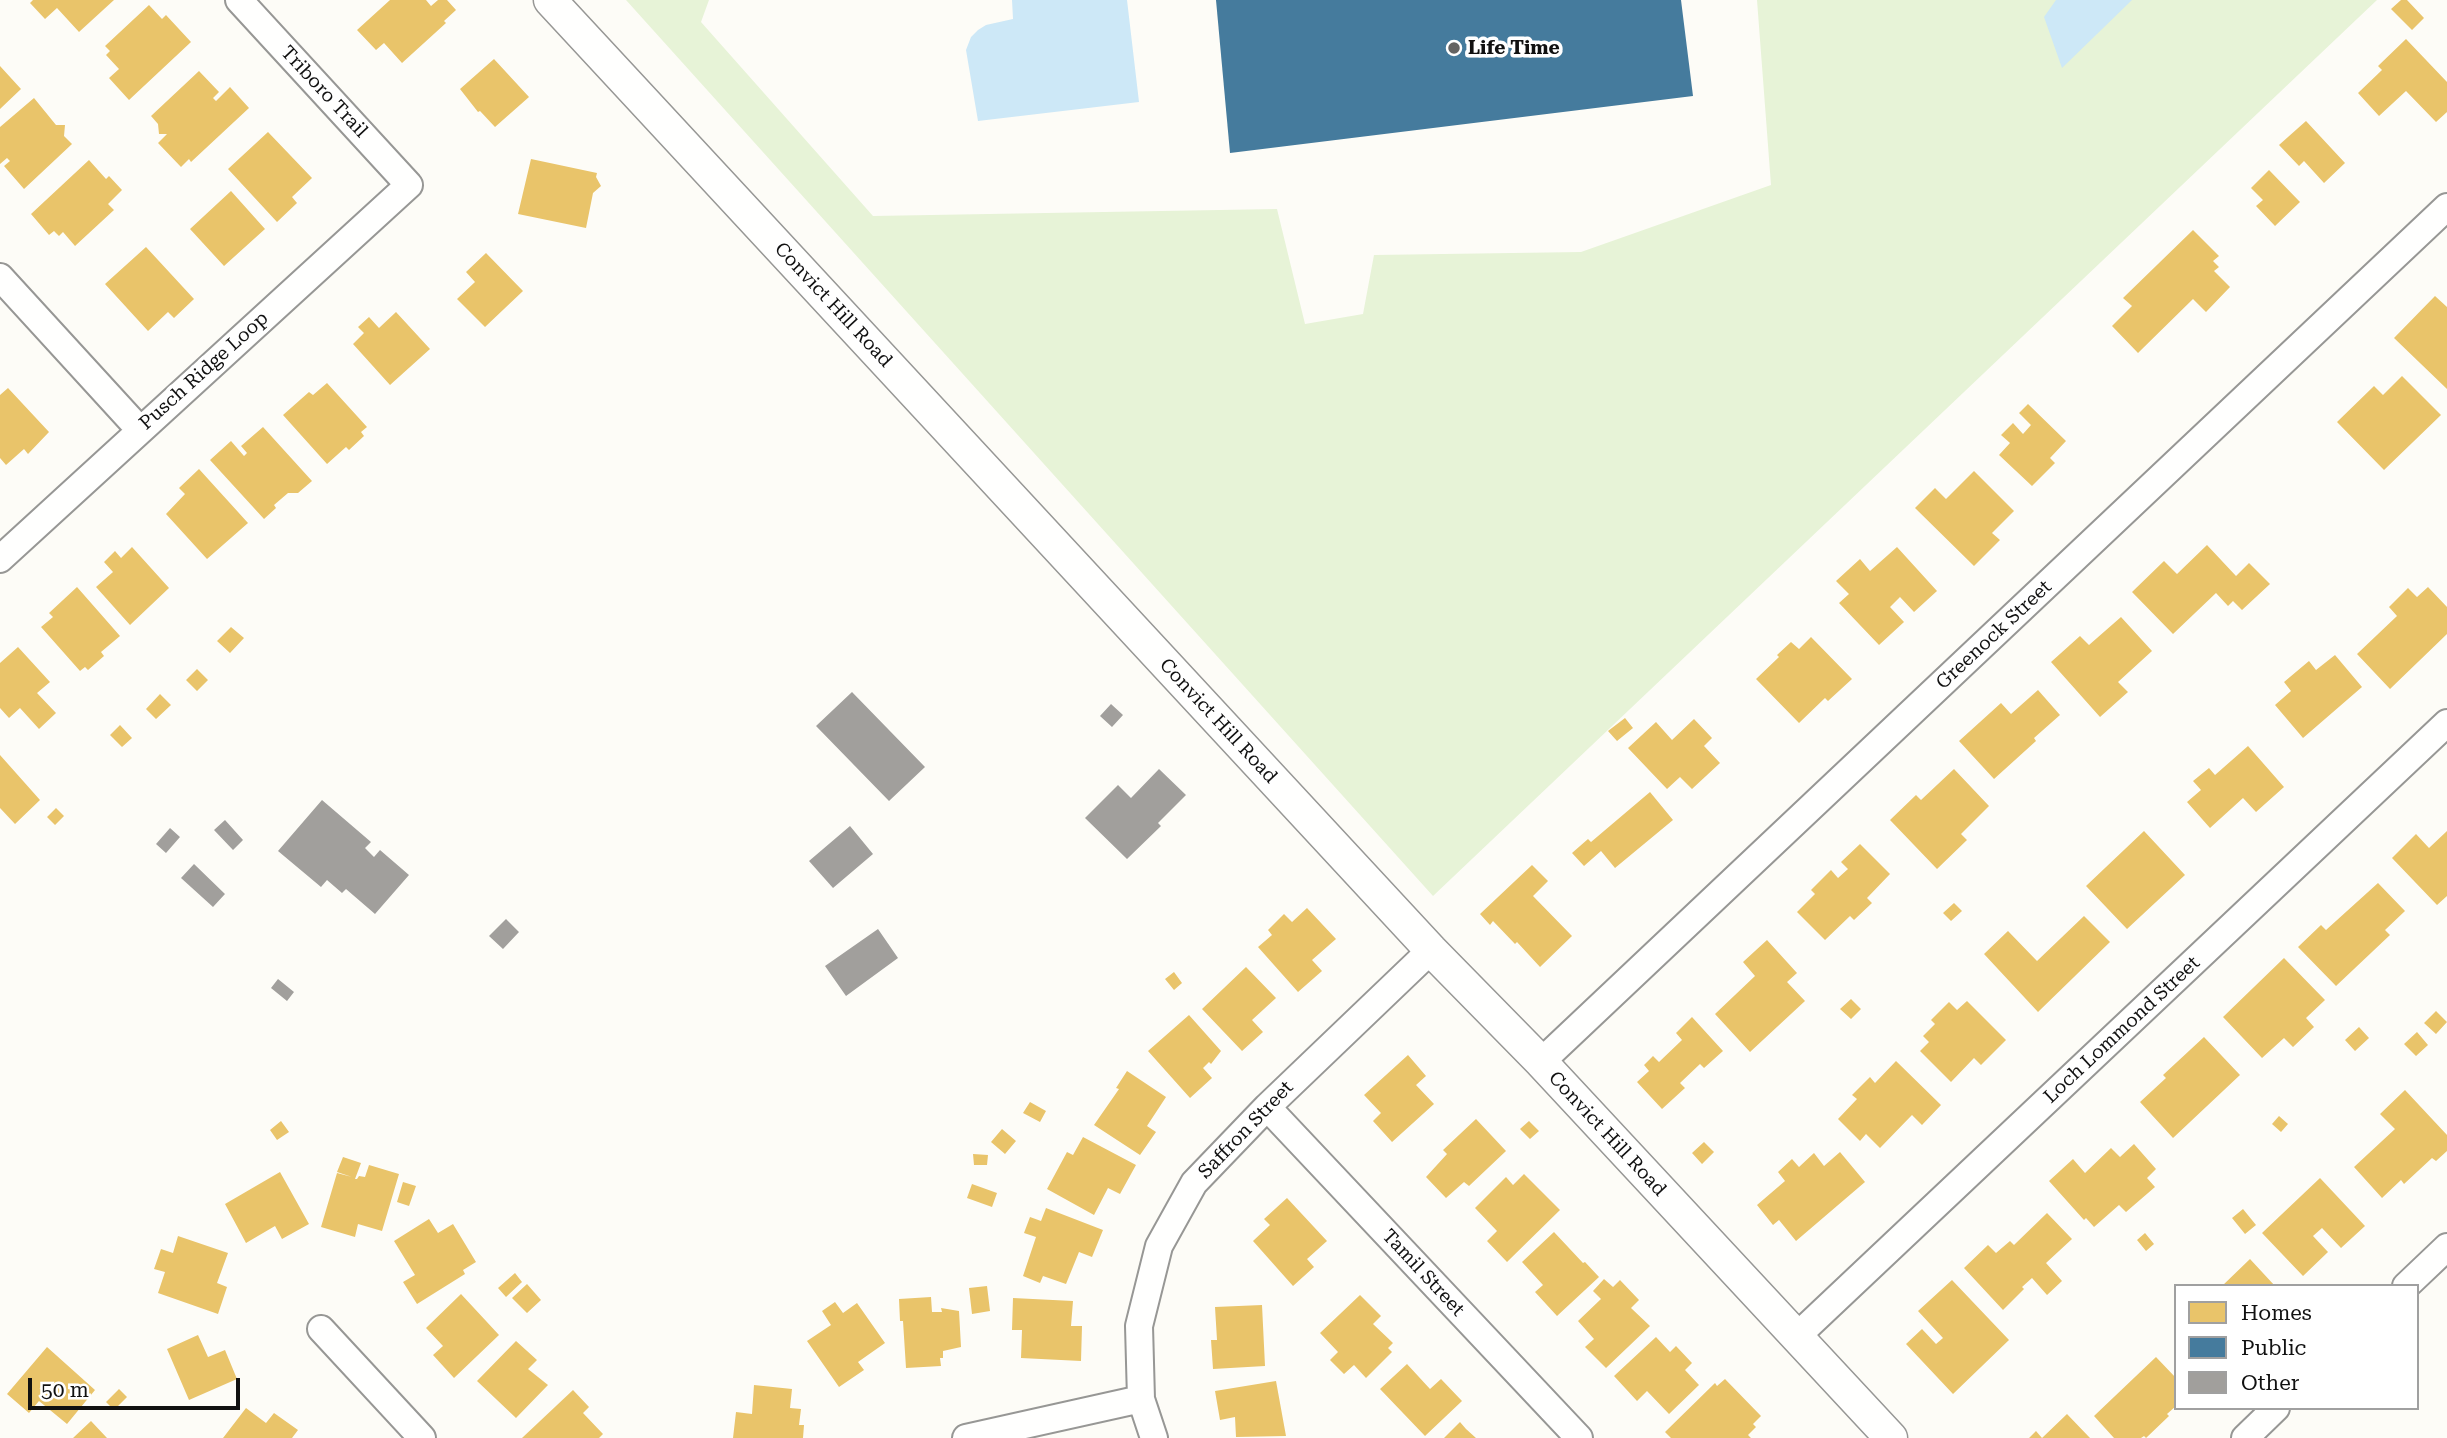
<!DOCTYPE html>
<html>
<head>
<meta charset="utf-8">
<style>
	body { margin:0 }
	#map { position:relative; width:2447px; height:1438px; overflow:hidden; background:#fdfcf7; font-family:"Roboto Serif",serif }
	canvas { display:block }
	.legend { position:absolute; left:2174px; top:1284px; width:245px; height:126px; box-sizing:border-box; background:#fff; border:2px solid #a0a0a0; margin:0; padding:9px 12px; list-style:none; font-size:21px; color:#111 }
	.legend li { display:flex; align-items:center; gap:14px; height:35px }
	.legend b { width:35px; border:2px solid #a0a0a0 }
	.scale { position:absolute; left:28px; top:1378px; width:212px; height:32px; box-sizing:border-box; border:4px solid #111; border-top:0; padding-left:9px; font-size:21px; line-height:24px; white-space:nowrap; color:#111; -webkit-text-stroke:5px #fff; paint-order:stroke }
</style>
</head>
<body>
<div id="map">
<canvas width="2447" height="1438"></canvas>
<ul class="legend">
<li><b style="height:19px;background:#e9c46a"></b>Homes</li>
<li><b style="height:19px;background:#457b9d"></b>Public</li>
<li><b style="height:19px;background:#a19f9c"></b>Other</li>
</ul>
<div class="scale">50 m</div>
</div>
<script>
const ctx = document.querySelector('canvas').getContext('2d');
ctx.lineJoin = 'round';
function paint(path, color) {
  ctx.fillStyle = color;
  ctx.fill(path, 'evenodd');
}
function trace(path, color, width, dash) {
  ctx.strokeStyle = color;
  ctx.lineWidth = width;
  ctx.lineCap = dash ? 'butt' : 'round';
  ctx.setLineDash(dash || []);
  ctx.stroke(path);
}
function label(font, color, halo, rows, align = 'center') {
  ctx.font = font + ' "Roboto Serif",serif';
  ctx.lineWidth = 7;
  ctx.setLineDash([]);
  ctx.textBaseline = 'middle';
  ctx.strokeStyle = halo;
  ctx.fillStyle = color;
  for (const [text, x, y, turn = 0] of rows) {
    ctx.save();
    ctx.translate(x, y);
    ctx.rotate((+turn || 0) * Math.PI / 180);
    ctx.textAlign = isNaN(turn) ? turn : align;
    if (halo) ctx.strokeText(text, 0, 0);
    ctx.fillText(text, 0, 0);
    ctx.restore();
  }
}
const green = new Path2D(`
	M 626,0 L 709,0 L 701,22 L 873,216 L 1277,209 L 1305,324 L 1363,314 L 1374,255 L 1581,252 L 1771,185 L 1757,0 L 2377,0 L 1433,896 Z`);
const water = new Path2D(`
	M 1012,0 L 1127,0 L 1139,102 L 978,121 L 966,50 L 971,37 L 978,30 L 986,25 L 1013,19 Z
	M 2056,0 L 2132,0 L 2062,68 L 2044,17 Z`);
const homes = new Path2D(`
	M 33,0 L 114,0 L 79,32 L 57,8 L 45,19 L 30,3 Z
	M 390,0 L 426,0 L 431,6 L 438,0 L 447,0 L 456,10 L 444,21 L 446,23 L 402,63 L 384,43 L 376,50 L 357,30 Z
	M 2401,0 L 2407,0 L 2424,18 L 2412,30 L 2391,9 Z
	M 149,5 L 162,19 L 166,15 L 191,42 L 129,100 L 109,78 L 119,69 L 106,55 L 110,51 L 105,46 Z
	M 2406,39 L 2447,82 L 2447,112 L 2436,122 L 2406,91 L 2379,116 L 2358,93 L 2382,70 L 2378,66 Z
	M 494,59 L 529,97 L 495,127 L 480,111 L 478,112 L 460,89 Z
	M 0,66 L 21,89 L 0,109 Z
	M 199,71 L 219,92 L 213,98 L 216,101 L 230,87 L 249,108 L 191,162 L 189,159 L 181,167 L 158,143 L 167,134 L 159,134 L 158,124 L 151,116 Z
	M 34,98 L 56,125 L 65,125 L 64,136 L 72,144 L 24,189 L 4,166 L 10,161 L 7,158 L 0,164 L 0,127 Z
	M 2306,121 L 2345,163 L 2324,183 L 2304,161 L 2299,166 L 2279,145 Z
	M 268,132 L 312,178 L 292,197 L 297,203 L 277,222 L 228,169 Z
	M 531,159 L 597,173 L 596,177 L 601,186 L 593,193 L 586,228 L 518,214 Z
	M 89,160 L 106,179 L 109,176 L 122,190 L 108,204 L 114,210 L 75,246 L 63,232 L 59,236 L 54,231 L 49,235 L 31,214 Z
	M 2269,170 L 2300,202 L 2275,226 L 2256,206 L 2263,200 L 2251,188 Z
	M 231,191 L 265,229 L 224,266 L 190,229 Z
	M 2193,230 L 2219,256 L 2213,261 L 2219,267 L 2214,271 L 2230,287 L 2206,312 L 2193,299 L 2138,353 L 2112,326 L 2132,306 L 2123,298 Z
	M 146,247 L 194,299 L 174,318 L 168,312 L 148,331 L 105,284 Z
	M 486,253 L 523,291 L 485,327 L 457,299 L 475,282 L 466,272 Z
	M 2435,296 L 2447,307 L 2447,389 L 2394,338 Z
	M 396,312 L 430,349 L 390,385 L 353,344 L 364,333 L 358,327 L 369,317 L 379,328 Z
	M 2402,376 L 2441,415 L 2384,470 L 2337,422 L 2374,386 L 2383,395 Z
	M 327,383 L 367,427 L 361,432 L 364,436 L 349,450 L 346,447 L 327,464 L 283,415 L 309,392 L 313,395 Z
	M 8,388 L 49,432 L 28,454 L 24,449 L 6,465 L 0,458 L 0,395 Z
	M 2028,404 L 2066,441 L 2050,458 L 2055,463 L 2032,486 L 1999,455 L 2010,443 L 2001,435 L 2013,423 L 2023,434 L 2031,425 L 2019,413 Z
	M 263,427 L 312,481 L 298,493 L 288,493 L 274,505 L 276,508 L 264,519 L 210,460 L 231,441 L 244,456 L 247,453 L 241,446 Z
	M 199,469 L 248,523 L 207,559 L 166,514 L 185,494 L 179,488 Z
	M 1974,471 L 2014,511 L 1992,533 L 2000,540 L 1974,566 L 1915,508 L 1935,488 L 1946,499 Z
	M 2207,545 L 2236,576 L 2249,563 L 2270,584 L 2242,610 L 2233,601 L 2228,606 L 2216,593 L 2173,634 L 2132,592 L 2164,561 L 2177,574 Z
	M 132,547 L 169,588 L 130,625 L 96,587 L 113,572 L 104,562 L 115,551 L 121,558 Z
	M 1897,547 L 1937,591 L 1914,612 L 1900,597 L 1890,607 L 1904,622 L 1879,645 L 1839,603 L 1849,594 L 1836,581 L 1860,559 L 1870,571 Z
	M 77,587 L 120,636 L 101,652 L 104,656 L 88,670 L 85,667 L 80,671 L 41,627 L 53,617 L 49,613 Z
	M 2428,587 L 2447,607 L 2447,634 L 2390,689 L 2357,654 L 2397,616 L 2389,607 L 2408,588 L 2417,597 Z
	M 2121,617 L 2152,651 L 2118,682 L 2128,692 L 2100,717 L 2051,662 L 2080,636 L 2089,645 Z
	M 231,627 L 244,638 L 230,653 L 217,641 Z
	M 1811,637 L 1852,679 L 1828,701 L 1825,698 L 1799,723 L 1756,679 L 1779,657 L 1777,655 L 1791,642 L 1799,649 Z
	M 18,647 L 50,682 L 37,693 L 56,713 L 39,729 L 20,708 L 9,718 L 0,708 L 0,663 Z
	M 2335,655 L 2362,687 L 2303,738 L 2275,705 L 2291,691 L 2284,682 L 2309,661 L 2316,670 Z
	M 197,669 L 208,680 L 197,691 L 186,680 Z
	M 2038,690 L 2060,715 L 2034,738 L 2036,741 L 1994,779 L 1959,741 L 2001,703 L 2011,714 Z
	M 160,694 L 171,705 L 156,719 L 146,709 Z
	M 1625,718 L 1633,728 L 1617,741 L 1608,731 Z
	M 1694,719 L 1712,738 L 1704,746 L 1720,763 L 1692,789 L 1680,777 L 1667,789 L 1628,748 L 1656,722 L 1672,740 Z
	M 120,725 L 132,738 L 122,747 L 110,735 Z
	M 2248,746 L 2284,787 L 2256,812 L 2243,798 L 2210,828 L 2187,802 L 2201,790 L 2193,781 L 2209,768 L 2215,775 Z
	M 0,755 L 40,800 L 15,824 L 0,808 Z
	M 1954,769 L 1989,806 L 1961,834 L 1967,840 L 1937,869 L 1890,820 L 1916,795 L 1921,800 Z
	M 1650,792 L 1673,820 L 1615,868 L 1601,851 L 1584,866 L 1572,853 L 1588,839 L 1591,842 Z
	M 56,808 L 64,816 L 55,825 L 47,817 Z
	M 2144,831 L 2185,875 L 2127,929 L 2086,886 Z
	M 2447,831 L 2447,896 L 2437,905 L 2392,858 L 2416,834 L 2429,848 Z
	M 1860,844 L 1890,874 L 1867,898 L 1872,903 L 1854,920 L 1850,916 L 1825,940 L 1797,912 L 1815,894 L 1811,890 L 1831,870 L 1838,878 L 1848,869 L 1841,862 Z
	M 1532,865 L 1548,881 L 1533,896 L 1572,936 L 1540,967 L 1517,942 L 1515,944 L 1493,921 L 1490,925 L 1480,914 Z
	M 2378,883 L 2405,911 L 2385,930 L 2390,935 L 2336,986 L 2298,947 L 2321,925 L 2326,930 Z
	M 1954,903 L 1962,911 L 1951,921 L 1943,913 Z
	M 1307,908 L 1336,939 L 1312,960 L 1322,971 L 1298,992 L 1258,947 L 1272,935 L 1268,930 L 1284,914 L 1292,922 Z
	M 2084,916 L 2110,942 L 2038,1012 L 1984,954 L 2008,931 L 2037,961 Z
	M 1767,940 L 1797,973 L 1787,982 L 1805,1001 L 1750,1052 L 1715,1014 L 1755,976 L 1743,962 Z
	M 2284,958 L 2325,1000 L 2306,1018 L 2314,1027 L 2293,1047 L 2284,1038 L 2262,1058 L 2223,1017 Z
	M 1246,967 L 1276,998 L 1252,1020 L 1263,1032 L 1242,1051 L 1202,1009 Z
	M 1174,972 L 1182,983 L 1174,990 L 1165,979 Z
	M 1851,999 L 1861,1009 L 1851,1019 L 1840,1009 Z
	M 1967,1001 L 2006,1040 L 1981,1065 L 1974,1058 L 1951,1082 L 1920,1051 L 1929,1042 L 1923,1036 L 1935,1024 L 1931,1020 L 1949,1002 L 1957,1010 Z
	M 2436,1011 L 2447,1022 L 2436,1034 L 2424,1023 Z
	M 1189,1015 L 1221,1051 L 1211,1064 L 1209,1062 L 1203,1068 L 1212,1078 L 1190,1098 L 1148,1051 Z
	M 1692,1017 L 1723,1051 L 1704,1068 L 1700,1064 L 1680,1083 L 1685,1088 L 1662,1109 L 1637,1082 L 1649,1071 L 1644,1065 L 1653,1056 L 1659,1062 L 1682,1040 L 1676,1033 Z
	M 2359,1027 L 2369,1038 L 2355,1051 L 2345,1040 Z
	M 2417,1032 L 2428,1045 L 2416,1056 L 2404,1044 Z
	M 2204,1037 L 2240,1075 L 2173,1138 L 2140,1102 L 2166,1078 L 2163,1075 Z
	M 1408,1055 L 1426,1076 L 1416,1085 L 1434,1104 L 1392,1142 L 1373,1121 L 1381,1113 L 1364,1095 Z
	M 1896,1061 L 1941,1105 L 1922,1125 L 1912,1115 L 1880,1148 L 1866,1134 L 1860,1141 L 1838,1119 L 1857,1099 L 1852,1095 L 1870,1077 L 1875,1083 Z
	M 1127,1071 L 1166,1097 L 1147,1126 L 1156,1132 L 1140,1155 L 1094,1125 L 1119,1089 L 1116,1088 Z
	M 2405,1090 L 2447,1135 L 2447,1151 L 2436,1161 L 2432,1158 L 2404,1184 L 2401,1180 L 2382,1198 L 2354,1167 L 2395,1129 L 2380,1114 Z
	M 1030,1102 L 1046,1111 L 1040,1122 L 1023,1113 Z
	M 2279,1116 L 2288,1124 L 2281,1132 L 2272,1124 Z
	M 1476,1119 L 1506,1151 L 1469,1186 L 1464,1182 L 1446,1198 L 1426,1177 L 1447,1154 L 1443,1150 Z
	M 281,1121 L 289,1132 L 277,1140 L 270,1130 Z
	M 1529,1121 L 1539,1131 L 1530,1139 L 1520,1129 Z
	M 1002,1129 L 1016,1141 L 1005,1154 L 991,1142 Z
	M 1083,1137 L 1136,1165 L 1120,1194 L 1108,1188 L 1094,1215 L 1047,1189 L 1067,1152 L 1073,1155 Z
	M 1704,1142 L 1714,1152 L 1702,1164 L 1692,1153 Z
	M 2134,1144 L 2156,1169 L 2147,1178 L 2155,1187 L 2126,1212 L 2119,1205 L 2094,1227 L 2086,1218 L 2084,1220 L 2049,1181 L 2073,1159 L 2085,1173 L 2111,1148 L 2120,1157 Z
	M 1840,1152 L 1865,1182 L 1796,1241 L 1779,1220 L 1773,1225 L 1757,1205 L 1785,1181 L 1778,1172 L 1792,1159 L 1799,1167 L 1814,1153 L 1824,1166 Z
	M 973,1154 L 988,1155 L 987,1165 L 974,1165 Z
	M 343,1157 L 361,1163 L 355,1179 L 357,1179 L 359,1176 L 365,1177 L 369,1165 L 399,1174 L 382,1231 L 358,1224 L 355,1237 L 321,1227 L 337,1173 L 352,1177 L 337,1172 Z
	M 280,1172 L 309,1224 L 282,1239 L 275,1226 L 246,1243 L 225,1204 Z
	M 1524,1174 L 1560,1210 L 1507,1262 L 1487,1241 L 1497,1231 L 1475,1208 L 1506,1177 L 1513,1185 Z
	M 2320,1178 L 2365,1226 L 2341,1248 L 2322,1228 L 2313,1236 L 2328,1252 L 2303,1276 L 2262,1233 Z
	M 403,1182 L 416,1186 L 409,1206 L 397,1202 Z
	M 972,1184 L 997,1193 L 992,1207 L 967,1198 Z
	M 1287,1198 L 1327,1241 L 1307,1259 L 1314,1267 L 1293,1286 L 1253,1241 L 1270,1225 L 1264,1219 Z
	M 1046,1208 L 1103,1230 L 1092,1257 L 1079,1252 L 1066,1284 L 1043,1276 L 1040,1283 L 1023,1276 L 1036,1237 L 1024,1233 L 1030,1217 L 1041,1221 Z
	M 2243,1209 L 2256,1225 L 2245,1234 L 2232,1218 Z
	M 2047,1213 L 2072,1239 L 2046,1263 L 2062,1281 L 2047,1295 L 2032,1278 L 2022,1287 L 2024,1289 L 2003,1310 L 1964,1268 L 1988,1245 L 1996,1253 L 2010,1241 L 2014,1245 Z
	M 429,1219 L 438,1233 L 453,1224 L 476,1262 L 463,1270 L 465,1274 L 417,1304 L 403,1282 L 415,1275 L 394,1241 Z
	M 1554,1232 L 1583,1263 L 1585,1262 L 1599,1277 L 1557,1316 L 1535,1292 L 1543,1285 L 1522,1262 Z
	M 2145,1233 L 2154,1244 L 2146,1251 L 2137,1240 Z
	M 178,1236 L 228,1253 L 217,1283 L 227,1287 L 218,1314 L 158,1293 L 165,1272 L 154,1269 L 161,1249 L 173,1253 Z
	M 2250,1259 L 2275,1286 L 2222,1286 Z
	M 515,1273 L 522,1282 L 506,1297 L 498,1288 Z
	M 1604,1279 L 1613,1287 L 1620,1280 L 1639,1300 L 1631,1308 L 1650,1326 L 1606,1368 L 1585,1347 L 1594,1339 L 1578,1321 L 1601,1299 L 1593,1291 Z
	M 1952,1280 L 2009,1340 L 1953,1394 L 1906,1344 L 1922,1329 L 1936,1344 L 1943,1338 L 1918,1311 Z
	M 527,1284 L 541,1300 L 527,1313 L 512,1298 Z
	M 987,1286 L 990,1311 L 972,1314 L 969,1288 Z
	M 461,1294 L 499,1335 L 454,1378 L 433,1355 L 443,1346 L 426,1328 Z
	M 1360,1295 L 1381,1316 L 1373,1324 L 1393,1343 L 1388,1348 L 1392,1352 L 1366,1378 L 1354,1365 L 1344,1374 L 1330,1360 L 1338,1352 L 1320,1333 Z
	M 931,1297 L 932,1312 L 942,1312 L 941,1308 L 959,1311 L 961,1347 L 943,1351 L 943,1358 L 940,1358 L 941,1366 L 906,1368 L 903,1321 L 900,1321 L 899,1299 Z
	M 1013,1298 L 1073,1301 L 1071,1326 L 1082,1326 L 1081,1361 L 1021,1358 L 1022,1330 L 1012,1330 Z
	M 835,1302 L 843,1313 L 857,1303 L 885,1343 L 858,1362 L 864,1370 L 839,1387 L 807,1341 L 831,1325 L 822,1311 Z
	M 1262,1305 L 1265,1366 L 1213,1369 L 1211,1340 L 1217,1340 L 1215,1307 Z
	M 198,1335 L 208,1357 L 225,1350 L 237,1379 L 189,1400 L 167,1349 Z
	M 1656,1337 L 1670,1352 L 1676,1346 L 1692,1363 L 1685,1370 L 1699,1385 L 1669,1414 L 1647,1391 L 1637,1401 L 1614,1376 Z
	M 516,1341 L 537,1360 L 528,1369 L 548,1385 L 516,1418 L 477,1381 Z
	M 47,1347 L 95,1390 L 67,1424 L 39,1401 L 29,1413 L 7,1394 Z
	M 2156,1357 L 2176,1378 L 2176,1406 L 2167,1414 L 2169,1416 L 2146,1438 L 2144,1436 L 2141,1438 L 2114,1438 L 2094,1416 Z
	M 1407,1364 L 1430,1389 L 1441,1379 L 1462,1401 L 1425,1436 L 1380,1389 Z
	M 1725,1379 L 1761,1416 L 1753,1424 L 1756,1427 L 1748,1435 L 1751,1438 L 1671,1438 L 1665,1432 L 1715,1383 L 1717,1386 Z
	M 1276,1381 L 1286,1436 L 1236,1437 L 1235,1417 L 1220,1420 L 1215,1391 Z
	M 754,1385 L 792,1389 L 790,1408 L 801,1409 L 799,1425 L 804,1425 L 803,1438 L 733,1438 L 736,1412 L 752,1414 Z
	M 119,1389 L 127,1397 L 114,1410 L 106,1402 Z
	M 573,1390 L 589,1407 L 583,1413 L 603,1434 L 599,1438 L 522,1438 Z
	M 246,1408 L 266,1423 L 274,1413 L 298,1430 L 292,1438 L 223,1438 Z
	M 2067,1414 L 2090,1438 L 2029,1438 L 2036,1431 L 2042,1438 Z
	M 91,1421 L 107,1438 L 73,1438 Z
	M 1460,1422 L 1466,1429 L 1476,1438 L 1444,1438 Z`);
const public = new Path2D(`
	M 1216,0 L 1681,0 L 1693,96 L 1230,153 Z`);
const building = new Path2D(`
	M 852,692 L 925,767 L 889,801 L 816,726 Z
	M 1111,704 L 1123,715 L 1112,727 L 1100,716 Z
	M 1159,769 L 1186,795 L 1158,823 L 1161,826 L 1127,859 L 1085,818 L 1118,785 L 1131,798 Z
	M 322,800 L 371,842 L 365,848 L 374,857 L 380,850 L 409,875 L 375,914 L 346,889 L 342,893 L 327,880 L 321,887 L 278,851 Z
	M 225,820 L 243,840 L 233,850 L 214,830 Z
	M 850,826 L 873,854 L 833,888 L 809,861 Z
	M 170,828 L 180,837 L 166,853 L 156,844 Z
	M 194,864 L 225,894 L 213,907 L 181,878 Z
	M 506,919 L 519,932 L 503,949 L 489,936 Z
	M 878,929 L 898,958 L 846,996 L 825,966 Z
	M 278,979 L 294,992 L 287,1001 L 271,988 Z`);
const minor = new Path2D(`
	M 0,277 L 140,430
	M 0,559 L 409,185 L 239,0
	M 1541,1062 L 2447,207
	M 1267,1107 L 1579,1438
	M 2406,1286 L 2447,1247
	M 321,1329 L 422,1438
	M 1796,1337 L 2447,723
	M 966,1438 L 1141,1399
	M 1154,1438 L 1141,1399 L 1139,1326 L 1159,1246 L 1194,1183 L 1267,1107 L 1431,950
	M 2245,1438 L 2276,1408`);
const tertiary = new Path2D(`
	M 550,0 L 1431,950 L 1541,1062 L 1891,1438`);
const markers = [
	[1454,48,7,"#646362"]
];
const poiNames = [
	["Life Time",1468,48]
];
const streetNames = [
	["Triboro Trail",324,92,47],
	["Convict Hill Road",833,305,47],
	["Pusch Ridge Loop",204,371,-42],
	["Greenock Street",1994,635,-43],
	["Convict Hill Road",1218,721,47],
	["Loch Lommond Street",2122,1030,-43],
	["Saffron Street",1246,1130,-46],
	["Convict Hill Road",1607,1134,47],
	["Tamil Street",1423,1273,47]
];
paint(green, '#e7f3d7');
paint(water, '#cde8f7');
paint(homes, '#e9c46a');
paint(public, '#457b9d');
paint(building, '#a19f9c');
trace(minor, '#979795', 30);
trace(tertiary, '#979795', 35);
trace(minor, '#fffffe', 26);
trace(tertiary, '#fffffe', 32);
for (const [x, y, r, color] of markers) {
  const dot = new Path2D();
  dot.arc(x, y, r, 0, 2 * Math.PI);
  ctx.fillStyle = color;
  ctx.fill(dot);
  trace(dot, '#fff', 2.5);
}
label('bold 19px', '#111', '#fff', poiNames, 'left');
label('19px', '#111', '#fff', streetNames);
</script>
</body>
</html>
